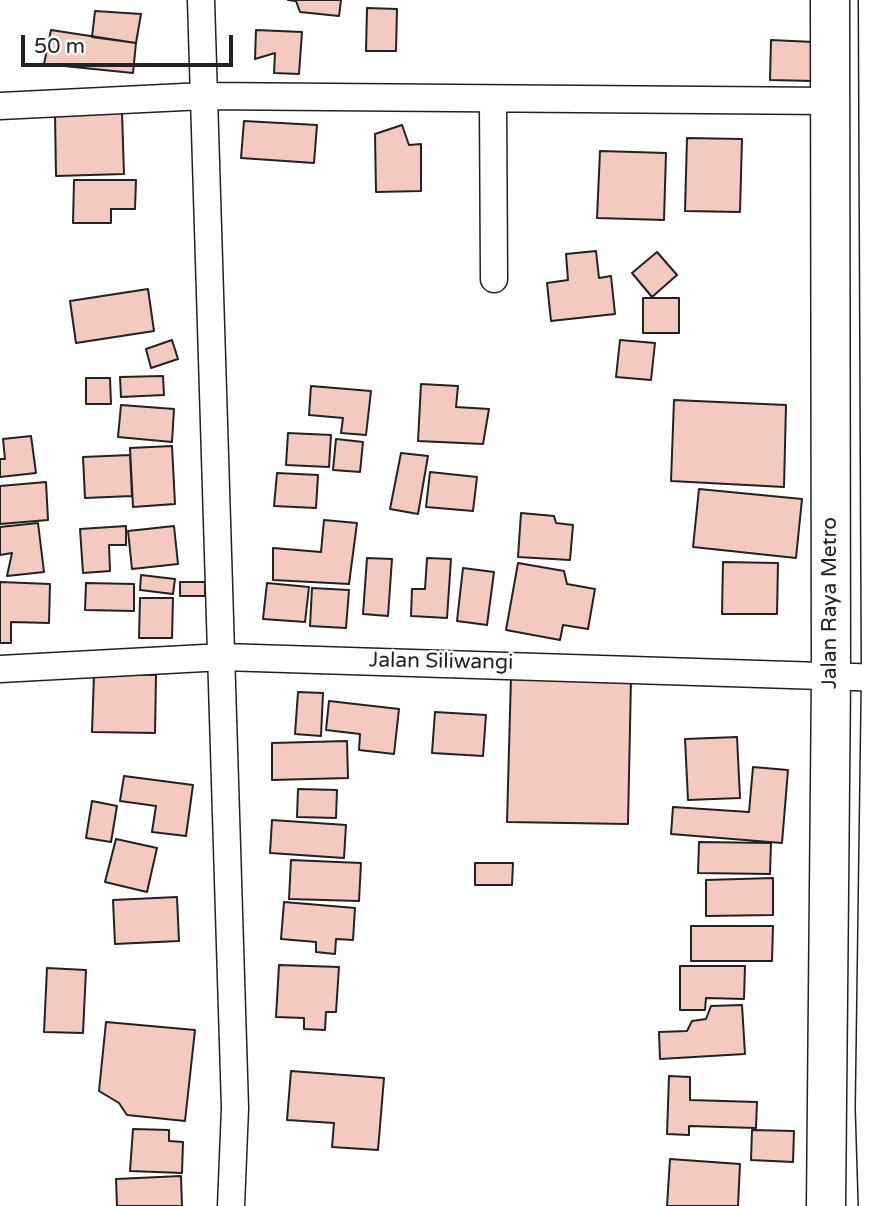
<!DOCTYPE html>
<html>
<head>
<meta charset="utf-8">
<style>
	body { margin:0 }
	#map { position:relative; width:885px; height:1206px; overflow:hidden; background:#fff; font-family:"Varela Round",sans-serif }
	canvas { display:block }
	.scale { position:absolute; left:21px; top:35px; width:212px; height:32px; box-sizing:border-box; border:4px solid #222; border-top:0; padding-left:9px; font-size:21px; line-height:24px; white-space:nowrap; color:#222; -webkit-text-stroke:5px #fff; paint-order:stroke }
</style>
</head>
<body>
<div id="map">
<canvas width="885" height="1206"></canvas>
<div class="scale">50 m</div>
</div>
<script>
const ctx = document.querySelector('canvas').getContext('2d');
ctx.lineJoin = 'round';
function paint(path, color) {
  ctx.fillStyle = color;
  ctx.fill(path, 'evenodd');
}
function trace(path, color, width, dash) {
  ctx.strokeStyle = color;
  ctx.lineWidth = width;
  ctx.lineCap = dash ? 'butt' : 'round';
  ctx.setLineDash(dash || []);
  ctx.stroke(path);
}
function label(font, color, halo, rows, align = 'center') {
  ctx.font = font + ' "Varela Round",sans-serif';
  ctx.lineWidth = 5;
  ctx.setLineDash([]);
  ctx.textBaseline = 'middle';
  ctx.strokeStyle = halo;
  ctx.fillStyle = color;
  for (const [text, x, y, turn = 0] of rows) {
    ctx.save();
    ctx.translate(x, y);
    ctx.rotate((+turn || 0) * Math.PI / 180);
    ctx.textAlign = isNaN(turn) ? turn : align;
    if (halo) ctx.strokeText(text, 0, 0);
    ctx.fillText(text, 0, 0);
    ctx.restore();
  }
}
const building = new Path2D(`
	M 288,0 L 341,0 L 339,16 L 300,12 L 296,1 Z
	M 367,8 L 397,9 L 396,51 L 366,51 Z
	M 95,11 L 141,14 L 136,43 L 92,37 Z
	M 51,30 L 136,43 L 133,73 L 44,64 Z
	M 256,30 L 302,32 L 299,74 L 274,73 L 275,53 L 255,59 Z
	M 771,40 L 814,42 L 813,81 L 770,80 Z
	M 122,112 L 124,174 L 56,176 L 55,114 Z
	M 244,121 L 317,125 L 314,163 L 241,158 Z
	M 402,125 L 409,145 L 421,144 L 421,191 L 376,192 L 375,134 Z
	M 687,138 L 742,139 L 740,212 L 685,211 Z
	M 600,151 L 666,153 L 664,220 L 597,218 Z
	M 74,180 L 136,180 L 135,209 L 111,209 L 111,223 L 73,223 Z
	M 596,251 L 599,278 L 611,276 L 615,314 L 551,321 L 547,283 L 568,280 L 566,254 Z
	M 657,252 L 677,275 L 652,297 L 632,273 Z
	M 148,289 L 154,331 L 76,343 L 70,301 Z
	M 643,298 L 679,298 L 679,333 L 643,333 Z
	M 172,340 L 178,359 L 151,368 L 146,349 Z
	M 620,340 L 655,343 L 651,380 L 616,377 Z
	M 163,376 L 164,395 L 121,397 L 120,377 Z
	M 86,378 L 110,378 L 111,404 L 86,404 Z
	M 421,384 L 458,386 L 456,407 L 489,409 L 483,444 L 418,441 Z
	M 311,386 L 371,391 L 366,435 L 341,433 L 343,418 L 309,415 Z
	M 674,400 L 786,405 L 784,487 L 671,481 Z
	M 121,405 L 174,409 L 172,442 L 118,437 Z
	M 288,433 L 331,435 L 329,467 L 286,465 Z
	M 31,436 L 36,473 L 0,477 L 0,459 L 5,459 L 3,439 Z
	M 336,439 L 363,442 L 360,472 L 333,470 Z
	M 172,446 L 175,504 L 133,507 L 130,448 Z
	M 401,453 L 428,456 L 418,514 L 390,509 Z
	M 130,455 L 132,496 L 85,498 L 83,457 Z
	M 430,472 L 477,477 L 473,511 L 426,507 Z
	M 277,473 L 318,475 L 316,508 L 274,506 Z
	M 46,482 L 48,520 L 0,524 L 0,486 Z
	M 699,489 L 802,499 L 796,558 L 693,547 Z
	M 521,513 L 554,516 L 556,523 L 573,525 L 570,560 L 518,557 Z
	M 324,520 L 357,523 L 349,584 L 273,580 L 273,548 L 321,552 Z
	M 38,523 L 44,572 L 7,576 L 12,553 L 0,555 L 0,527 Z
	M 126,526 L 126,545 L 109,545 L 110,571 L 83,573 L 80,529 Z
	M 174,526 L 178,564 L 132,569 L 128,531 Z
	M 367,558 L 392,559 L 388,616 L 363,614 Z
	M 427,558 L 451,559 L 447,618 L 411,616 L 412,589 L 425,589 Z
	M 723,562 L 778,563 L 777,614 L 722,614 Z
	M 518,563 L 564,571 L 567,584 L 595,589 L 588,629 L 563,625 L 560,640 L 506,630 Z
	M 463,568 L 494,572 L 487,625 L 457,621 Z
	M 141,575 L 175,579 L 173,594 L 140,590 Z
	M 0,582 L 50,584 L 49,623 L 11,622 L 11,643 L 0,643 Z
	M 180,582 L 205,582 L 205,596 L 180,596 Z
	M 86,583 L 134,584 L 134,611 L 85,610 Z
	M 267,583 L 309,587 L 305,622 L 263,619 Z
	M 312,588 L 349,590 L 346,628 L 310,626 Z
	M 140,598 L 173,598 L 172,638 L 139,638 Z
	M 94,674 L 156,675 L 155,733 L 92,732 Z
	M 511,676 L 631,679 L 628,824 L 507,822 Z
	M 298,692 L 323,693 L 321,736 L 295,734 Z
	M 329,701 L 399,709 L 394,754 L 359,750 L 360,734 L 326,730 Z
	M 435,712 L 486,715 L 483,756 L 432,753 Z
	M 737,737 L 740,798 L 688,800 L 685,739 Z
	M 347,741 L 348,778 L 272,780 L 272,743 Z
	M 753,767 L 788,770 L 782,843 L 671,834 L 673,807 L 749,812 Z
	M 124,776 L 193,785 L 186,836 L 152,832 L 156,806 L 120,801 Z
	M 298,789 L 337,790 L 336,818 L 297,817 Z
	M 92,801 L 117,806 L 111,842 L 86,838 Z
	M 272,820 L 346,825 L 344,858 L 270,853 Z
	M 116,839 L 157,848 L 147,892 L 105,882 Z
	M 699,842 L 771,843 L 770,874 L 698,873 Z
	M 291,860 L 361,863 L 359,901 L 289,899 Z
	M 475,863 L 513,863 L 512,885 L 475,885 Z
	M 773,878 L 773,915 L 706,916 L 706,880 Z
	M 177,897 L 179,941 L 115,944 L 113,900 Z
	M 284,902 L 355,908 L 353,940 L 336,939 L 335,954 L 316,952 L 316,942 L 281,939 Z
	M 691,926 L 773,926 L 772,961 L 691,961 Z
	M 279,965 L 339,967 L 336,1012 L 326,1012 L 325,1030 L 304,1029 L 304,1018 L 276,1017 Z
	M 680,966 L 745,966 L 744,999 L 706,998 L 705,1010 L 680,1010 Z
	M 47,968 L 86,970 L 83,1033 L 44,1032 Z
	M 742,1005 L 745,1054 L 660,1059 L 659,1032 L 687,1031 L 692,1021 L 706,1019 L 711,1006 Z
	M 106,1022 L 195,1030 L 185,1121 L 127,1115 L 119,1103 L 99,1091 Z
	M 291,1071 L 384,1078 L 378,1150 L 332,1147 L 334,1123 L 287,1120 Z
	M 669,1076 L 690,1077 L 690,1100 L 757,1102 L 756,1128 L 689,1126 L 689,1135 L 667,1134 Z
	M 133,1129 L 169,1130 L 169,1141 L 183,1142 L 182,1173 L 130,1171 Z
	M 752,1130 L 794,1131 L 793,1162 L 751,1160 Z
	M 670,1159 L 740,1164 L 738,1206 L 667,1206 Z
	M 181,1176 L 182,1206 L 117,1206 L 116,1179 Z`);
const street = new Path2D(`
	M 201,0 L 235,1108 L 231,1206
	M 493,100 L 494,279
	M 0,106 L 204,96 L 829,101
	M 0,669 L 223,657 L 885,678`);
const highway = new Path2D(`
	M 826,1206 L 831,678 L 830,0
	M 878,1206 L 875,1108 L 881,678 L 878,0`);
const streetNames = [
	["Jalan Raya Metro",830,603,-90],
	["Jalan Siliwangi",441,662,1]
];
paint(building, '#f3c9c0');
trace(building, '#222', 2);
trace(street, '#222', 29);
trace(highway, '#222', 41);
trace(street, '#fff', 26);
trace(highway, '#fff', 38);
label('21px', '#222', '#fff', streetNames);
</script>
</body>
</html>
